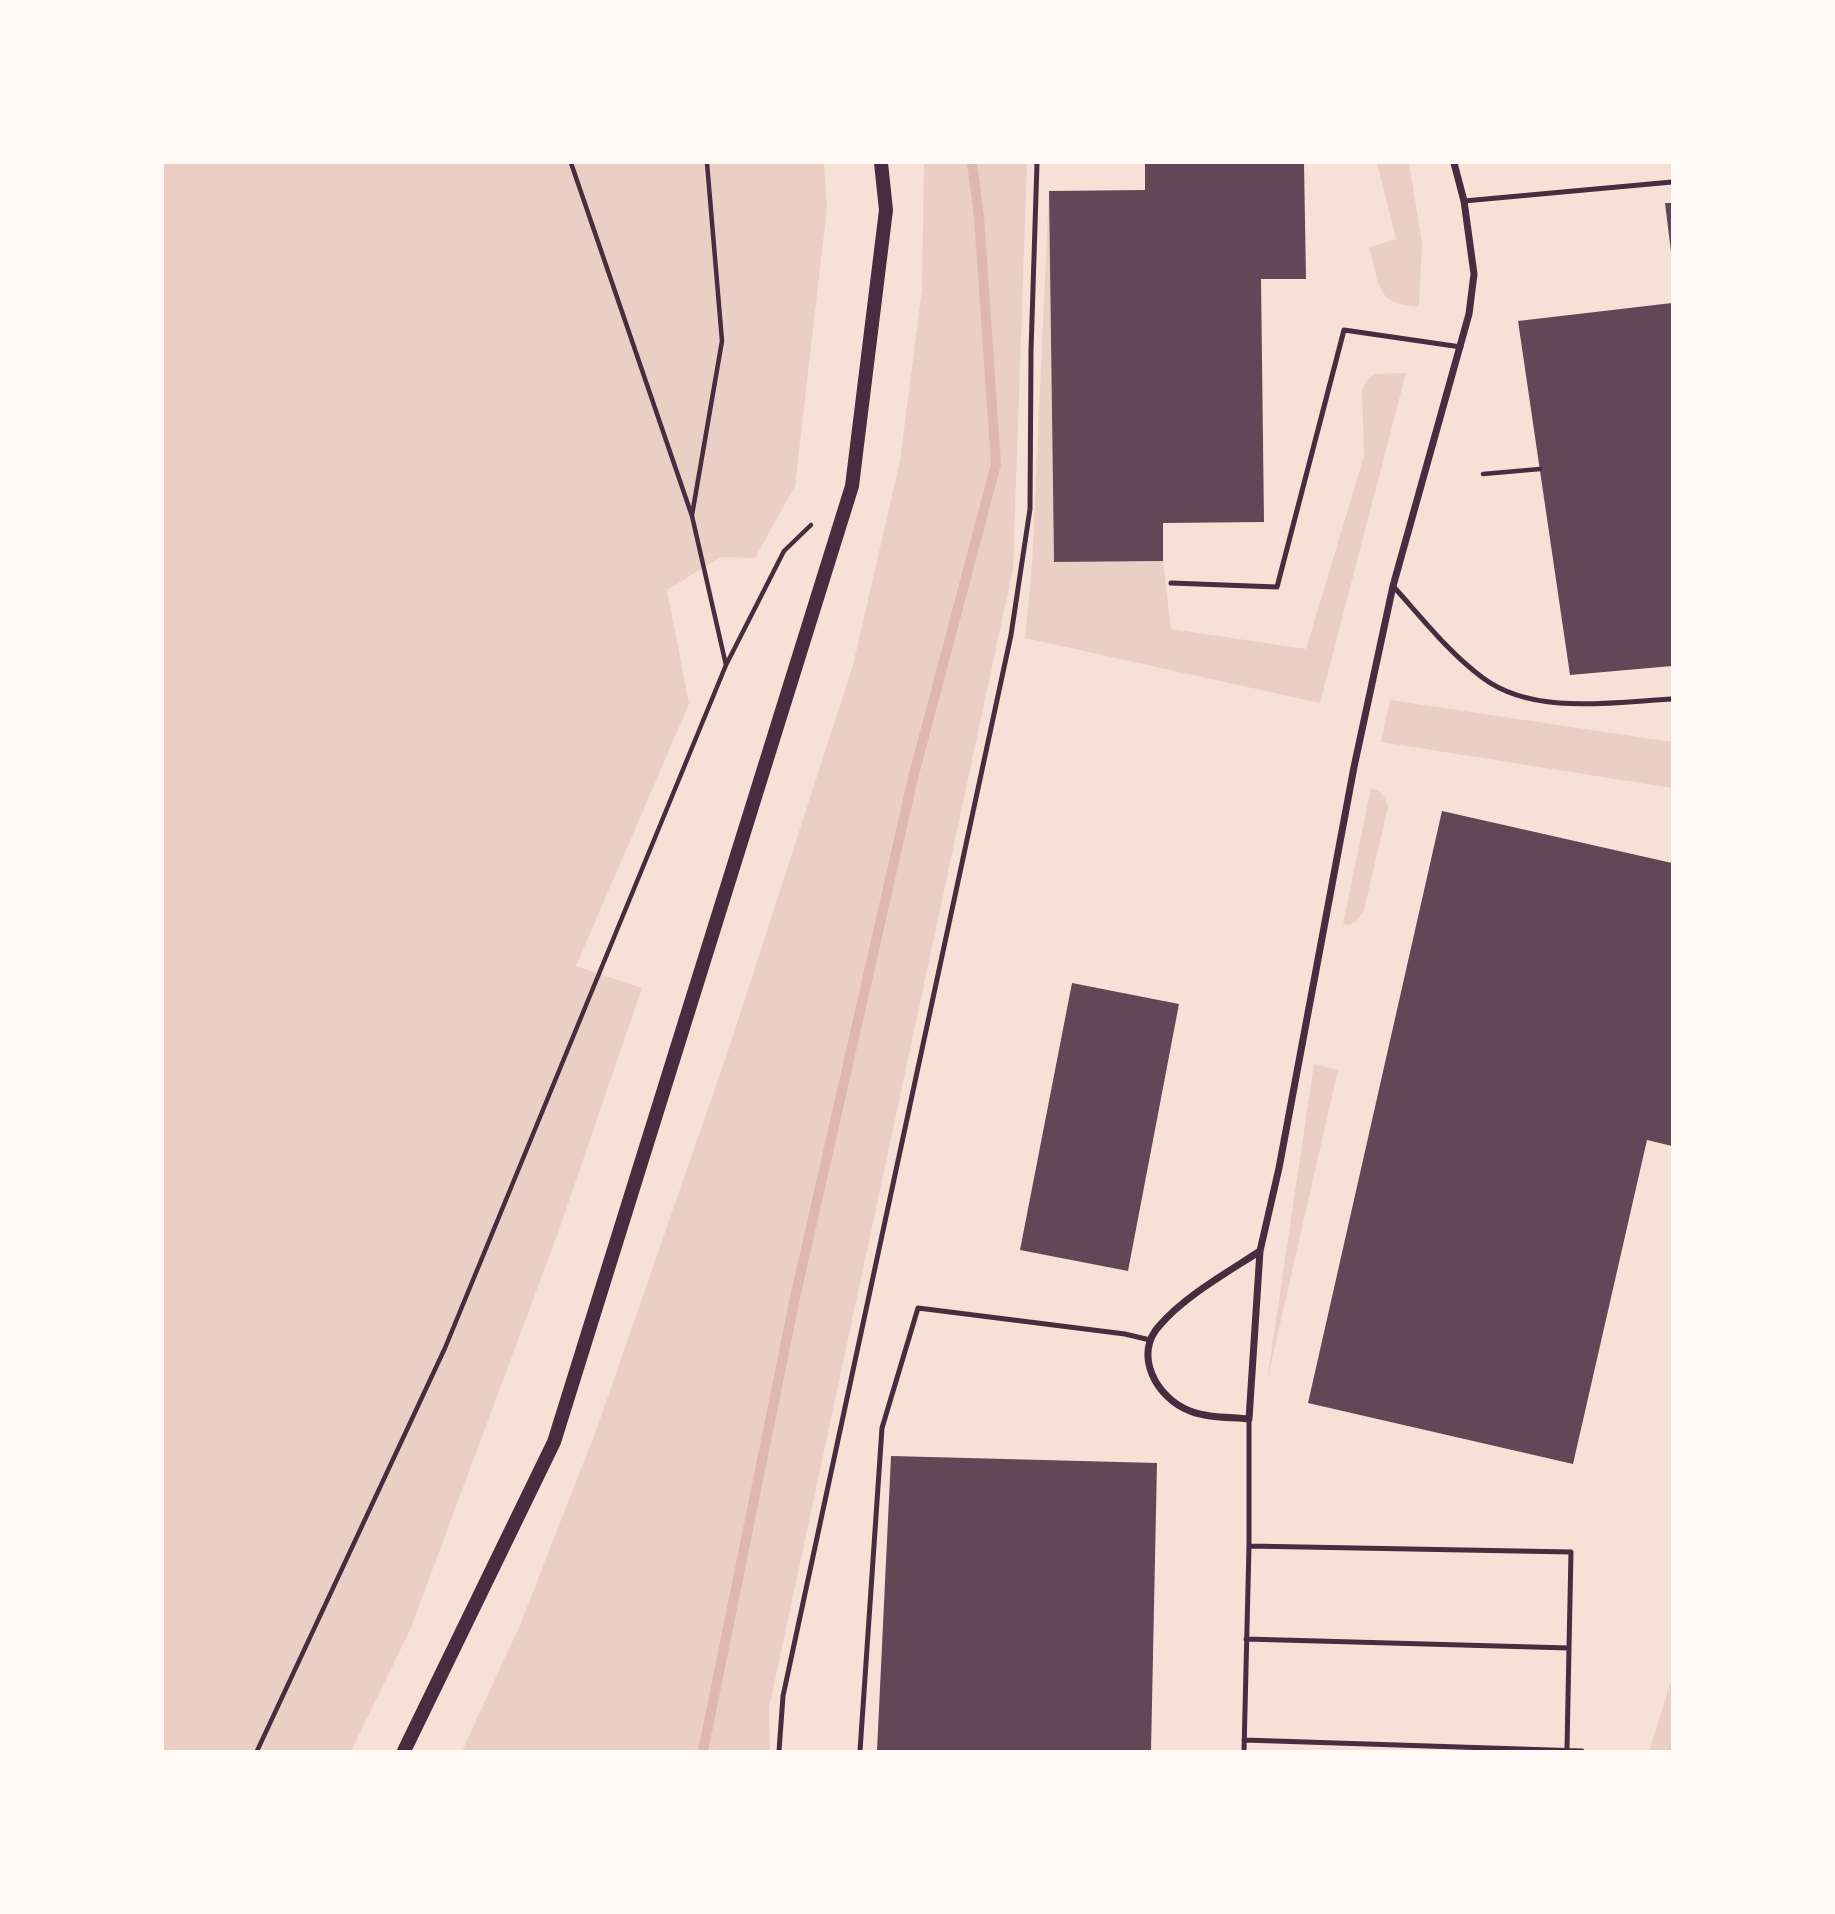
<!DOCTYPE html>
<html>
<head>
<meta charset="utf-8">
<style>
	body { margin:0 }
	#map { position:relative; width:1835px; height:1914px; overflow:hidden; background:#f7e1d7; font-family:"Source Sans 3",sans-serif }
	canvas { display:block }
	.frame { position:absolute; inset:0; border:164px solid #fffaf5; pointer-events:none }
</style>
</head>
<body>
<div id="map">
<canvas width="1835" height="1914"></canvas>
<div class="frame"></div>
</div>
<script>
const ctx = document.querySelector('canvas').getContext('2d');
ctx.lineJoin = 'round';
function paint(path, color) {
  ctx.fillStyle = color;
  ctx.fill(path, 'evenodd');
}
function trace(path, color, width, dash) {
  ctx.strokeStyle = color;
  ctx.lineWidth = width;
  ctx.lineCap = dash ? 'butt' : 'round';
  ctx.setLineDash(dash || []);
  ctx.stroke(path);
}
const green = new Path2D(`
	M 163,163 L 824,163 L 827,208 L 795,486 L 755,558 L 721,557 L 667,590 L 689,704 L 576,966 L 642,988 L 559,1230 L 410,1630 L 351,1751 L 163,1751 Z
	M 924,163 L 1027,163 L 1013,569 L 769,1708 L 770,1751 L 462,1751 L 520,1625 L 597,1428 L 729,1048 L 853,665 L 900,461 L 922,289 Z
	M 1377,163 L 1409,163 L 1422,242 L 1419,307 C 1374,304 1380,284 1369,247 L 1396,239 Z
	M 1049,191 L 1054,562 L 1163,561 L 1171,629 L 1306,649 L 1364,456 L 1362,390 L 1367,380 L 1375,374 L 1406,373 L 1320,703 L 1025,638 L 1032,565 Z
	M 1390,700 L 1672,742 L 1672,788 L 1381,742 Z
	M 1371,788 C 1382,792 1385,796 1388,807 L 1364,910 L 1357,921 L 1349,925 L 1343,924 Z
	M 1314,1064 L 1338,1070 L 1267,1381 Z
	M 1672,1678 L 1672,1751 L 1649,1751 Z`);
const stream = new Path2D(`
	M 703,1751 L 796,1293 L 913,778 L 996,464 L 979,217 L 972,163`);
const building = new Path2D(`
	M 1145,163 L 1304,163 L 1306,279 L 1261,279 L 1264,522 L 1163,523 L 1163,561 L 1054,562 L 1049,191 L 1145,190 Z
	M 1665,203 L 1672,203 L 1672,252 L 1671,252 Z
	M 1672,303 L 1672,666 L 1570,675 L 1518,321 Z
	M 1442,811 L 1672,863 L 1672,1146 L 1647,1140 L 1573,1464 L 1308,1403 Z
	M 1072,983 L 1179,1004 L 1128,1271 L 1020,1250 Z
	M 891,1456 L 1157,1463 L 1151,1751 L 877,1751 Z`);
const path = new Path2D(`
	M 571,163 L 692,516 L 726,665 L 784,551 L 811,525
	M 1483,474 L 1540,469
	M 692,515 L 722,341 L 707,163
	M 257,1751 L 445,1348 L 726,665`);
const service = new Path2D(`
	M 1464,201 L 1672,182
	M 1171,583 L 1277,587 L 1344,330 L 1461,347
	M 1393,586 C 1422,618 1449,653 1483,678 C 1534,716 1614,702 1672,699
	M 1249,1546 L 1571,1552 L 1569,1648
	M 1246,1639 L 1569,1648 L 1567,1749
	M 1244,1740 L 1582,1751
	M 779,1751 L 783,1696 L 1011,635 L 1030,509 L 1031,351 L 1037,163
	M 860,1751 L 882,1428 L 918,1308 L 1125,1334 L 1150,1340
	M 1244,1751 L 1249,1546 L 1249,1419`);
const minor = new Path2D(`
	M 1260,1251 C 1228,1272 1185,1296 1160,1325 C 1132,1354 1157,1399 1190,1411 C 1207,1418 1230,1417 1249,1419 L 1260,1251 L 1279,1168 L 1354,767 L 1393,586 L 1469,314 L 1474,274 L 1464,201 L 1454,163`);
const secondary = new Path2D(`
	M 404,1751 L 554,1442 L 852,486 L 886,210 L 881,163`);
paint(green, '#ebcfc5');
trace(stream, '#dcb8b0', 10);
paint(building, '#644757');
trace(path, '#4a2c40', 4.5);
trace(service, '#4a2c40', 5);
trace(minor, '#4a2c40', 7);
trace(secondary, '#4a2c40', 14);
</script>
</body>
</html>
